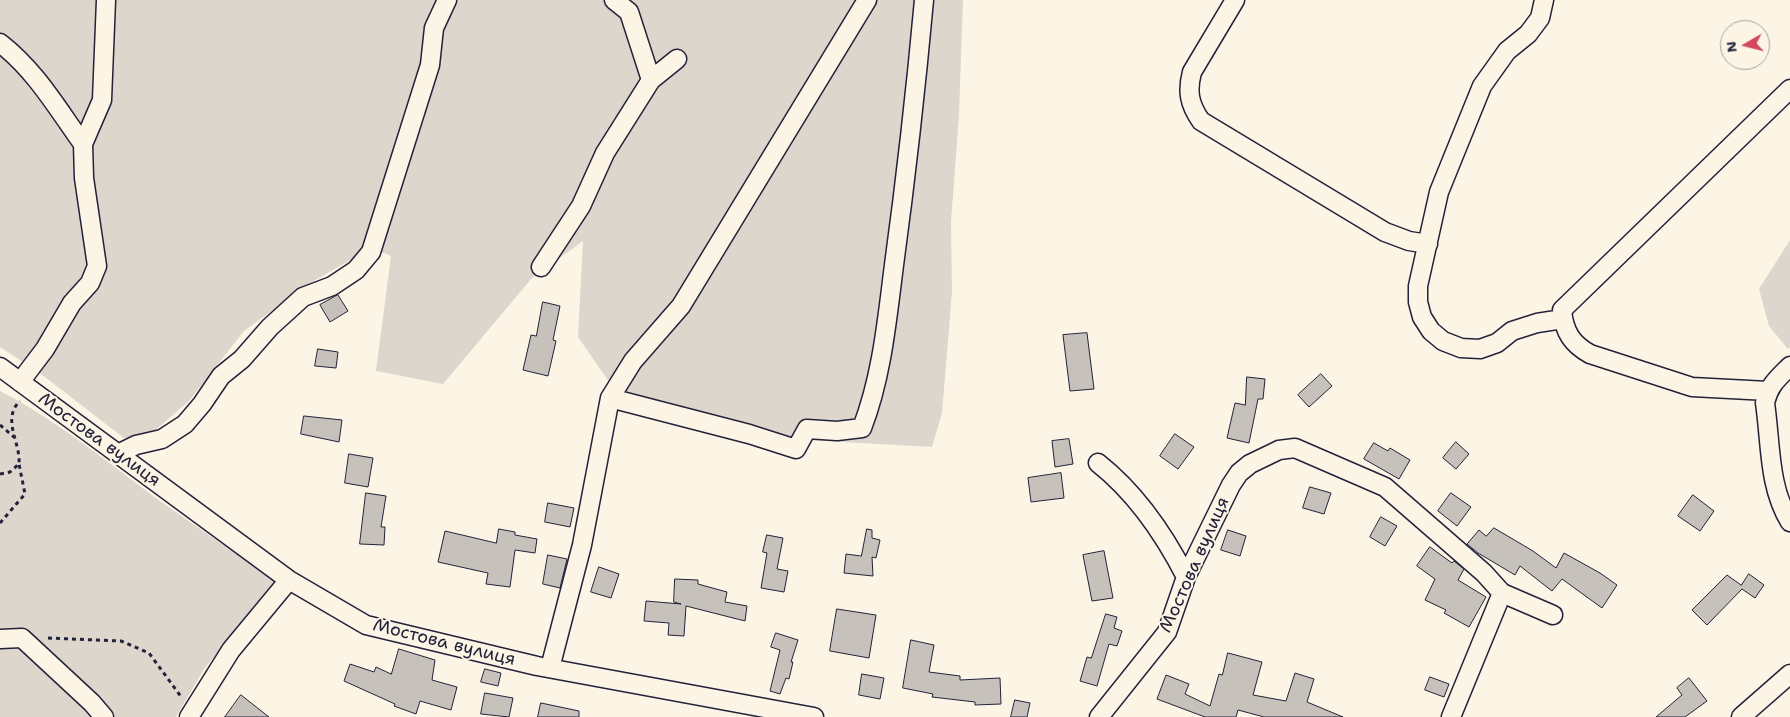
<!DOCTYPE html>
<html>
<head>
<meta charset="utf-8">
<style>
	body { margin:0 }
	#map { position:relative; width:1790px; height:717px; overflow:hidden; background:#fcf5e5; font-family:"Shantell Sans",sans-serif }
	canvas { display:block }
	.north { position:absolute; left:1720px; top:20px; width:50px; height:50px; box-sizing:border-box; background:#fcf5e5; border:1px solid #a5a1a1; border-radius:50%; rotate:262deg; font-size:14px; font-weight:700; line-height:20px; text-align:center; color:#22223b }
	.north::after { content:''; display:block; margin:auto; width:18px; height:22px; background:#d1495b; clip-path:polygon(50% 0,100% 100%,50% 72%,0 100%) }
</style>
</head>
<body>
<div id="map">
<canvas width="1790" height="717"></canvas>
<div class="north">N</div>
</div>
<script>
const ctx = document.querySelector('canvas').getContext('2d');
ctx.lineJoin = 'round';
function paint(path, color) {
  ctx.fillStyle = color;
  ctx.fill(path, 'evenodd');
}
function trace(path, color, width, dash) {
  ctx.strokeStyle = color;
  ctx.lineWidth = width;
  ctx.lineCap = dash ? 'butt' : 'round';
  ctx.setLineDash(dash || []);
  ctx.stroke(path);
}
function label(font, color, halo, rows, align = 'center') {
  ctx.font = font + ' "Shantell Sans",sans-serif';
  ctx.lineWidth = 4;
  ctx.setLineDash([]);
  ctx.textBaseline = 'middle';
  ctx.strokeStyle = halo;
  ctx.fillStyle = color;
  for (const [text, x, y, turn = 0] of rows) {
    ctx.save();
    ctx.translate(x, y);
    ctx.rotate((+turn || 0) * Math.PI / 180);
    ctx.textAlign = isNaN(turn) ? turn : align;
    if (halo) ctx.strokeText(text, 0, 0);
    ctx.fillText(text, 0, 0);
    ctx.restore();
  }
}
const green = new Path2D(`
	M 0,0 L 963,0 L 959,115 L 951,222 L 952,292 L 942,413 L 932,447 L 790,439 L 745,423 L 641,397 L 619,396 L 578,337 L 583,241 L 532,278 L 443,384 L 376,371 L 391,256 L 384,253 L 363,253 L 310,283 L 244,331 L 189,401 L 152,433 L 124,438 L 41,374 L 0,347 Z
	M 1790,240 L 1790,347 L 1788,349 L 1769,326 L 1759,289 Z
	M 0,391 C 58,421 107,462 160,501 C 198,528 237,554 276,581 L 204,669 L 176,717 L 0,717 Z`);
const building = new Path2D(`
	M 338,295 L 348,311 L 330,322 L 320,305 Z
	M 543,302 L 560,306 L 553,340 L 556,341 L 548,376 L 523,370 L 531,335 L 536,336 Z
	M 1087,333 L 1094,389 L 1070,391 L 1063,335 Z
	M 318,349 L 338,352 L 336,368 L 315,366 Z
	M 1321,374 L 1332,386 L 1309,407 L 1298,395 Z
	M 1247,377 L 1265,379 L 1263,399 L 1258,399 L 1249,443 L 1227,438 L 1235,403 L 1245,405 Z
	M 304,416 L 342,420 L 339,442 L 301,434 Z
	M 1175,434 L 1194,447 L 1178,469 L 1160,456 Z
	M 1069,439 L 1073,464 L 1055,467 L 1052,441 Z
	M 1456,442 L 1469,454 L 1456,469 L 1443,458 Z
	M 1374,443 L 1388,451 L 1390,448 L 1410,460 L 1399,479 L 1364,459 Z
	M 349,454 L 373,458 L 368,487 L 345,483 Z
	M 1061,473 L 1064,498 L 1031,502 L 1028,478 Z
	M 1310,487 L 1331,493 L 1324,514 L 1303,508 Z
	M 366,493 L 386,496 L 381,527 L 385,527 L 384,545 L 360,544 Z
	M 1451,493 L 1471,507 L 1457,526 L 1438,511 Z
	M 1693,495 L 1714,511 L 1700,531 L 1678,516 Z
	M 548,503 L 574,508 L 570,527 L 545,522 Z
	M 1381,517 L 1397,526 L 1385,546 L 1370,537 Z
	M 1494,528 L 1533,551 L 1556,568 L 1564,553 L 1600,573 L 1617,585 L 1602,608 L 1562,579 L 1552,591 L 1520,566 L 1515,575 L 1478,553 L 1467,544 L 1479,530 L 1486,536 Z
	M 499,529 L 515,532 L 515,535 L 537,539 L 535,553 L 515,550 L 510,587 L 486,584 L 488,573 L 438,562 L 445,531 L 496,543 Z
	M 867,529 L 872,530 L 872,538 L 880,540 L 876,558 L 872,557 L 873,576 L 844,573 L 846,554 L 861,556 Z
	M 1228,530 L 1246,536 L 1240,556 L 1221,550 Z
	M 767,535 L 783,538 L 777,569 L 788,571 L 784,592 L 761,588 L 767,553 L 763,552 Z
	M 1430,547 L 1452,563 L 1454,561 L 1464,569 L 1458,580 L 1486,597 L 1469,627 L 1444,613 L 1446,610 L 1425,600 L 1435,579 L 1417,566 Z
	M 1104,551 L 1113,598 L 1092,601 L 1083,555 Z
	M 548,555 L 567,559 L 560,588 L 543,584 Z
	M 599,567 L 619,574 L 611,598 L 591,592 Z
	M 1749,574 L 1764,585 L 1755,598 L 1742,589 L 1707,625 L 1692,610 L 1727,575 L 1741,585 Z
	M 675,579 L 698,580 L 698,584 L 727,592 L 725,602 L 747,606 L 745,621 L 686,606 L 684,636 L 668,635 L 669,623 L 644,621 L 646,601 L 681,604 L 674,602 Z
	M 837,609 L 876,615 L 869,658 L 830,651 Z
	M 1106,614 L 1117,617 L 1114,628 L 1122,631 L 1117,646 L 1109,644 L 1097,686 L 1080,681 L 1087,657 L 1091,658 Z
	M 776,633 L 798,640 L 791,662 L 793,662 L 789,679 L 786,678 L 780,694 L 770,691 L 780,650 L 771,647 Z
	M 911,640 L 934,645 L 929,672 L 960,676 L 960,680 L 1000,678 L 1001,704 L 975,705 L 975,702 L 932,697 L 933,694 L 903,688 Z
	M 399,649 L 435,660 L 432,680 L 457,687 L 451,710 L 420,701 L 416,714 L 394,706 L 395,704 L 344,681 L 350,664 L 374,672 L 376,667 L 391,674 Z
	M 1228,653 L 1262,662 L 1253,695 L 1286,701 L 1295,673 L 1314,679 L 1307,702 L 1343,717 L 1264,717 L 1238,710 L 1236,717 L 1205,717 L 1157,699 L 1166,675 L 1189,684 L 1185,694 L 1210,706 L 1219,674 L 1222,675 Z
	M 485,669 L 501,673 L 498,686 L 481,682 Z
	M 862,674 L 884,678 L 880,699 L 859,695 Z
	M 1430,677 L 1449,684 L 1444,697 L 1425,690 Z
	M 1689,678 L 1707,701 L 1685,717 L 1656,717 L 1682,695 L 1677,688 Z
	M 485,693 L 513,698 L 509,717 L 481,714 Z
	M 241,695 L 269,717 L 225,717 Z
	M 1015,700 L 1030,703 L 1027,717 L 1011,717 Z
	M 541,703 L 579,711 L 579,717 L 538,717 Z`);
const path = new Path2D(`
	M 0,425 L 14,437
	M 0,474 L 10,472 L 19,464 C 21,443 1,419 20,401
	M 0,523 L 25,494 L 19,464
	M 48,638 L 121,641 L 149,653 L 182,698`);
const minor = new Path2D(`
	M 614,0 L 629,12 L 651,80
	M 1235,0 L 1192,72 C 1187,91 1189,104 1201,121 L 1385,232 L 1409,241 L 1428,244
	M 1544,0 L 1540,18 L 1528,34 L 1507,51 L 1482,86 L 1439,192 L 1418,286 L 1418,302 L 1422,317 L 1431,331 L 1443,341 L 1461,348 L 1480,349 L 1497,343 L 1512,331 L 1537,323 L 1563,319
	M 0,43 C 36,71 57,108 83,144
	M 541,267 L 581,206 L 605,153 L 651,80 L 677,59
	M 1790,366 C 1778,378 1769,385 1765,403 C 1771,443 1768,486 1790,522
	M 0,367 L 289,580 L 366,625 L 537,666 L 814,717
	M 20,382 L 45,349 L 72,303 L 90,283 L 97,266 L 84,178 L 83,144 L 102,100 L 106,0
	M 1768,391 L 1692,387 L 1590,354 C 1572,344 1564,332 1562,310 L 1790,89
	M 610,398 L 749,434 L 796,449 L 807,429 L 837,431 L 862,428 C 882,376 887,320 894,265 C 906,177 916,88 924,0
	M 118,454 L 136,445 L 162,439 L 185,424 L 202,404 L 221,376 L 242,359 L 270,327 L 303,297 L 332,286 L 356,270 L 371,252 L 430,65 L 434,28 L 447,0
	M 1098,463 C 1136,493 1164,534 1186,577
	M 0,639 L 22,638 L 92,703 L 104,717
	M 550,668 L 582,545 L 610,398 L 633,361 L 681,306 L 867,0
	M 189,717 L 231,650 L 289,580
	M 1099,717 L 1167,632 L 1186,577 L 1231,485 L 1239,473 L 1250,464 L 1279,450 L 1295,448 L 1385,487 L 1484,573 L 1502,593 L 1553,615
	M 1451,717 L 1502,593
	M 1741,717 L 1790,674`);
const streetNames = [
	["Мостова вулиця",99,440,36],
	["Мостова вулиця",1195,565,-66],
	["Мостова вулиця",444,643,14]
];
paint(green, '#dcd6cc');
paint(building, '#c6c1bb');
trace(building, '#22223b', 1);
trace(minor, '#22223b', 21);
trace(path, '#22223b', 3, [4, 4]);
trace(minor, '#fcf5e5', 18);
label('18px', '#22223b', '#fcf5e5', streetNames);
</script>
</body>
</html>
